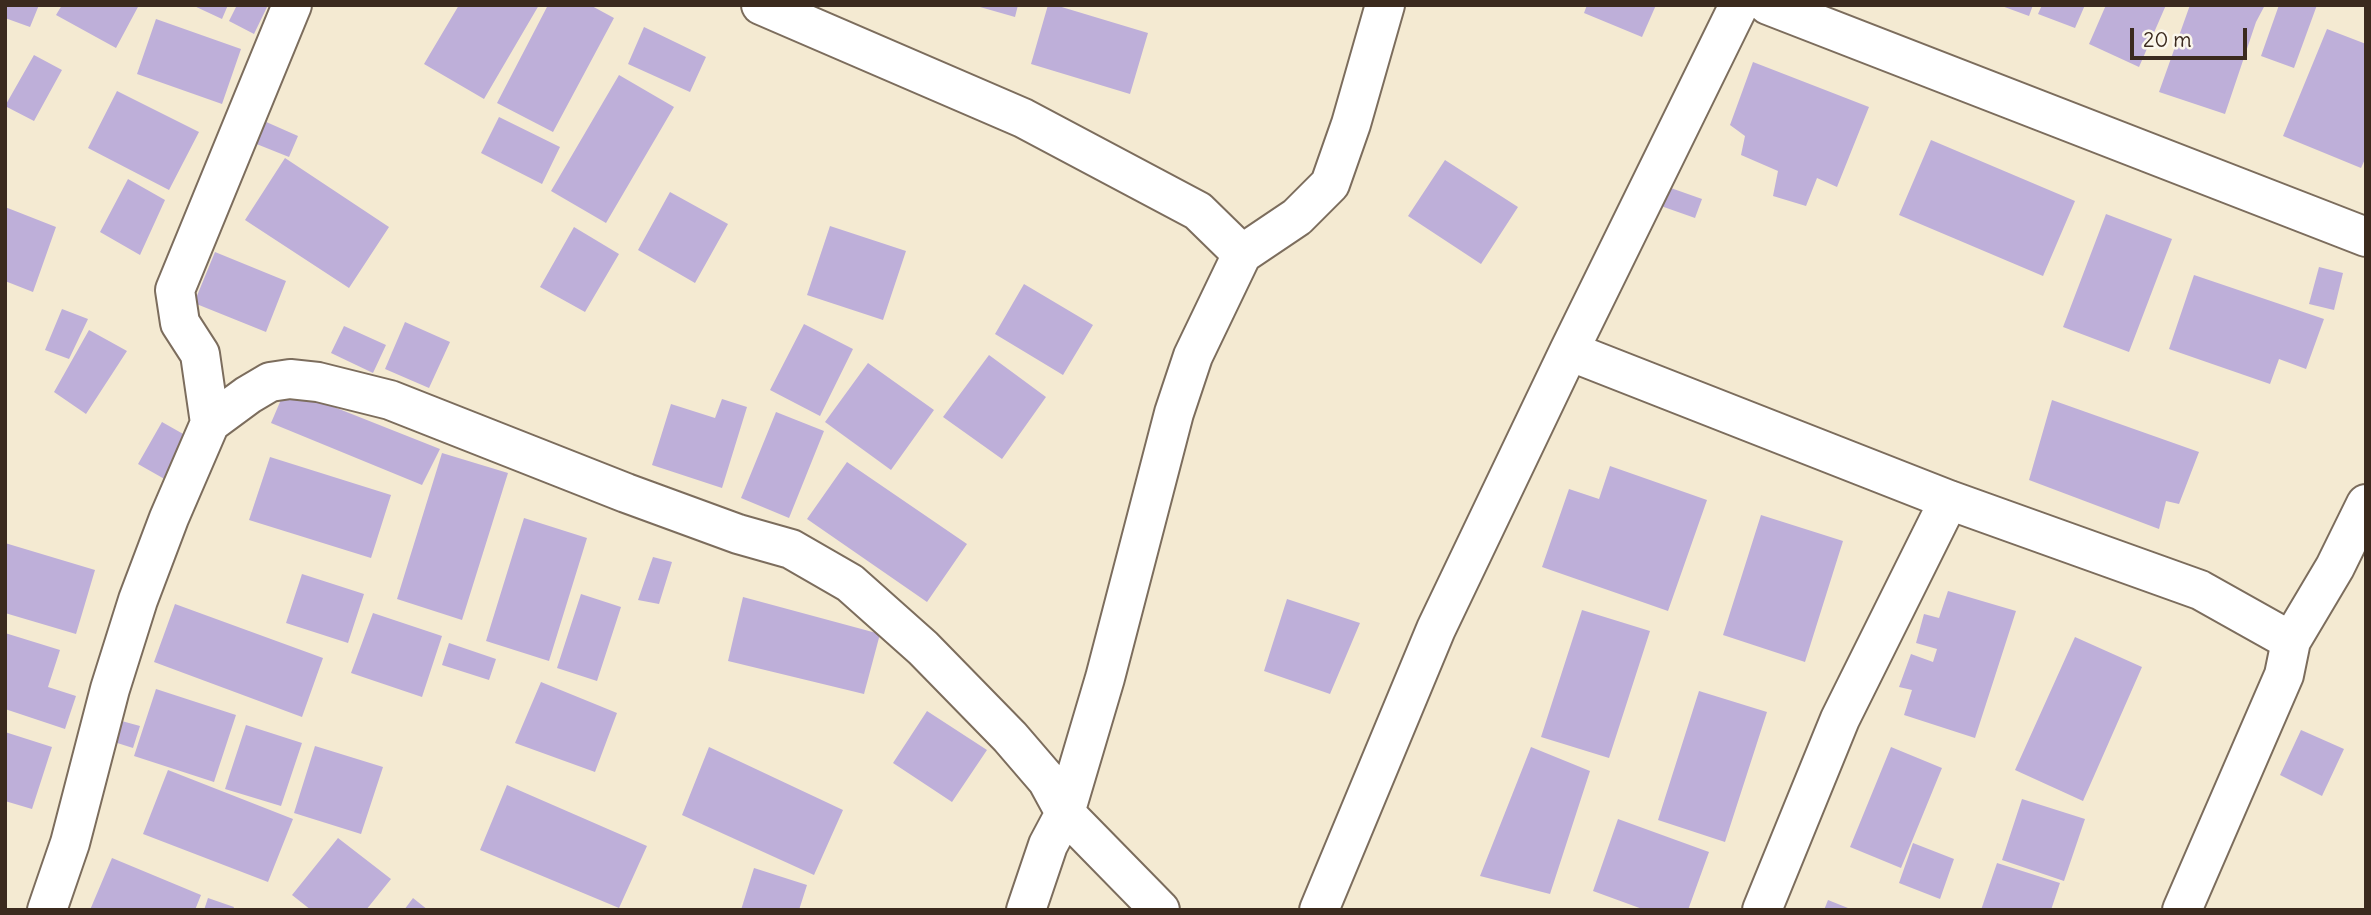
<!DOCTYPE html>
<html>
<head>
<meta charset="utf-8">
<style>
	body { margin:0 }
	#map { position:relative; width:2371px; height:915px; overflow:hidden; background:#f4ead2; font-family:Delius,sans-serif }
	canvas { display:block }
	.frame { position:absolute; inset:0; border:7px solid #3b2a1e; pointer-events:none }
	.scale { position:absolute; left:2130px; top:28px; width:117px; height:32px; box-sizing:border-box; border:4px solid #3b2a1e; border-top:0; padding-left:9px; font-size:21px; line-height:24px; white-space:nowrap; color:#3b2a1e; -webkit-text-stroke:5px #fbf7ec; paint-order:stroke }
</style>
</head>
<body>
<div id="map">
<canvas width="2371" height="915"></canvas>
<div class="frame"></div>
<div class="scale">20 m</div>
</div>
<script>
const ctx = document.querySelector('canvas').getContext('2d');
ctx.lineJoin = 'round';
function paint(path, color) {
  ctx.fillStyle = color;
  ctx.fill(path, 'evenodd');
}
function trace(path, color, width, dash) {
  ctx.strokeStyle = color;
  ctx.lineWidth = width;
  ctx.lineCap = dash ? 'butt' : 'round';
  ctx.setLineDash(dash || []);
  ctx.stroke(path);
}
const building = new Path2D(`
	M 5,5 L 39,5 L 30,27 L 5,18 Z
	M 62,5 L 139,5 L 116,48 L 56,15 Z
	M 192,5 L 228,5 L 222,19 Z
	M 237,5 L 268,5 L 254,34 L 229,21 Z
	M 459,5 L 539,5 L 484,99 L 424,64 Z
	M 548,5 L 590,5 L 614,18 L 553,132 L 497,103 Z
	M 973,5 L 1018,5 L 1015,17 Z
	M 1048,5 L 1055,5 L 1148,33 L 1130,94 L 1031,64 Z
	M 1587,5 L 1656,5 L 1642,37 L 1584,13 Z
	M 1999,5 L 2033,5 L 2029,16 Z
	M 2042,5 L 2085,5 L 2075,28 L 2038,14 Z
	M 2106,5 L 2166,5 L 2139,67 L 2089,44 Z
	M 2190,5 L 2265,5 L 2256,22 L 2225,114 L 2159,92 Z
	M 2279,5 L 2317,5 L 2294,68 L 2261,56 Z
	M 156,19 L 241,49 L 222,104 L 137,74 Z
	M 644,27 L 706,57 L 690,92 L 628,64 Z
	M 2327,29 L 2366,44 L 2366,157 L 2361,168 L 2283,136 Z
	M 34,55 L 62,70 L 34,121 L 5,106 Z
	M 1753,62 L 1869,107 L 1837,187 L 1817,178 L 1806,206 L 1773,196 L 1778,171 L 1741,155 L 1745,136 L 1730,125 Z
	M 619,75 L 674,107 L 606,223 L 551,191 Z
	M 117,91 L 199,132 L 169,190 L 88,148 Z
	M 499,117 L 560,147 L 542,184 L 481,153 Z
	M 264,121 L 298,136 L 289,157 L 254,143 Z
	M 1931,140 L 2075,201 L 2043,276 L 1899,215 Z
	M 285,158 L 389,227 L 349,288 L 245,220 Z
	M 1445,160 L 1518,207 L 1481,264 L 1408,216 Z
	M 128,179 L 165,200 L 140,255 L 100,232 Z
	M 1668,187 L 1702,199 L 1695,218 L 1661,206 Z
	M 670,192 L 728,224 L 695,283 L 638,250 Z
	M 5,207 L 56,227 L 33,292 L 5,281 Z
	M 2106,214 L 2172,239 L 2129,352 L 2063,327 Z
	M 830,226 L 906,251 L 883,320 L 807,295 Z
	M 574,227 L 619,254 L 585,312 L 540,287 Z
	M 215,252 L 286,281 L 266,332 L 194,303 Z
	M 2319,267 L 2343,273 L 2334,310 L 2309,304 Z
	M 2194,275 L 2324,319 L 2306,369 L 2279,359 L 2270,384 L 2169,349 Z
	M 1024,284 L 1093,325 L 1063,375 L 995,334 Z
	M 62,309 L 88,319 L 69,359 L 45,350 Z
	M 405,322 L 450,342 L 429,388 L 385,369 Z
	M 804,324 L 853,349 L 820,416 L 770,390 Z
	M 344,326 L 386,345 L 373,373 L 331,353 Z
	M 89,330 L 127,351 L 86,414 L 54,392 Z
	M 989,355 L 1046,397 L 1002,459 L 943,417 Z
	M 868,363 L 934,410 L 891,470 L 825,422 Z
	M 286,388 L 440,449 L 422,485 L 271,423 Z
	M 722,399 L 747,407 L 722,488 L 652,465 L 671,404 L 715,418 Z
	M 2052,400 L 2199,452 L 2179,504 L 2166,501 L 2159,529 L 2029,480 Z
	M 776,412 L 824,431 L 789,518 L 741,498 Z
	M 162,422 L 192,439 L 168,481 L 138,464 Z
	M 442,453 L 508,473 L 462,620 L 397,599 Z
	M 270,457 L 391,495 L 371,558 L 249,520 Z
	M 847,462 L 967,544 L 927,602 L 807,519 Z
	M 1610,466 L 1707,500 L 1668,611 L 1542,567 L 1569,489 L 1599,499 Z
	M 1761,515 L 1843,541 L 1805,662 L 1723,635 Z
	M 524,518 L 587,538 L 549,661 L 486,641 Z
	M 5,543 L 95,570 L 76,634 L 5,613 Z
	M 653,557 L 672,562 L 659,604 L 638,600 Z
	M 302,574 L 364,594 L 348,643 L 286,623 Z
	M 1948,591 L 2016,611 L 1975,738 L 1904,715 L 1912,690 L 1899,687 L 1911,654 L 1933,662 L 1937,649 L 1916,643 L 1924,614 L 1939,618 Z
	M 581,594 L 621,607 L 597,681 L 557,668 Z
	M 743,597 L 880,634 L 864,694 L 728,661 Z
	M 1287,599 L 1360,623 L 1330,694 L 1264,671 Z
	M 175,604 L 323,658 L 302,717 L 154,662 Z
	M 1582,610 L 1650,631 L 1609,758 L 1541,737 Z
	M 373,613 L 442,636 L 422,697 L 351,673 Z
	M 5,633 L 60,650 L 48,687 L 76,696 L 65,729 L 5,709 Z
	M 2075,637 L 2142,667 L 2083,801 L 2015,770 Z
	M 449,643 L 496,659 L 489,680 L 442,665 Z
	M 541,682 L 617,713 L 595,772 L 515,743 Z
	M 156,689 L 236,715 L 214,782 L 134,756 Z
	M 1699,691 L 1767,712 L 1725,842 L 1658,820 Z
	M 927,711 L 987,750 L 952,802 L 893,763 Z
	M 118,720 L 140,726 L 133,748 L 111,741 Z
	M 246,725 L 302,743 L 281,806 L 225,789 Z
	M 2301,730 L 2344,749 L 2322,796 L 2280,775 Z
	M 5,732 L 52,747 L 32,809 L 5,801 Z
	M 315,746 L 383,767 L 361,834 L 294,813 Z
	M 709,747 L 843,810 L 814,875 L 682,815 Z
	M 1531,747 L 1590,771 L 1550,894 L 1480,876 Z
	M 1891,747 L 1942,768 L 1901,868 L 1850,847 Z
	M 168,770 L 293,819 L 268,882 L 143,834 Z
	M 507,785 L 647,846 L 619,908 L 480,850 Z
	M 2022,799 L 2085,819 L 2064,881 L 2002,860 Z
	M 1618,819 L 1709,852 L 1688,910 L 1645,910 L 1593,891 Z
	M 338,838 L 391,879 L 366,910 L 311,910 L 292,895 Z
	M 1913,843 L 1954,859 L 1940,899 L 1899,883 Z
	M 112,858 L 201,895 L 195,910 L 90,910 Z
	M 1997,863 L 2060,883 L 2051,910 L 1981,910 Z
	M 754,868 L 807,885 L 799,910 L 741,910 Z
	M 208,898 L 234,907 L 233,910 L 204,910 Z
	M 413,898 L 428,910 L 404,910 Z
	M 1828,900 L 1853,910 L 1824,910 Z`);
const minor = new Path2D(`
	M 761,5 L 1023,118 L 1198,211 L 1242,254
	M 1768,5 L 2366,237
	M 1569,351 L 1949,500 L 2200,590 L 2291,641
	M 210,423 L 200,354 L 180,323 L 175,290 L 292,5
	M 47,910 L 70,843 L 110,689 L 138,600 L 169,518 L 210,423 L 248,395 L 270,382 L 290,379 L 318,382 L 390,400 L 626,493 L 738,534 L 791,549 L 850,583 L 923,648 L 1010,737 L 1047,780 L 1065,813 L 1160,910
	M 1026,910 L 1048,845 L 1065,813 L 1105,678 L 1174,413 L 1193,356 L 1242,254 L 1297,217 L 1330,184 L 1351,124 L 1385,5
	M 1319,910 L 1436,629 L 1569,351 L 1739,5
	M 1762,910 L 1840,719 L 1949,500
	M 2182,910 L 2284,675 L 2291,641 L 2335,567 L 2366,504`);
paint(building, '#beafd9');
trace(minor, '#7c6d5d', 42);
trace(minor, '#fff', 38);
</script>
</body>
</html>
